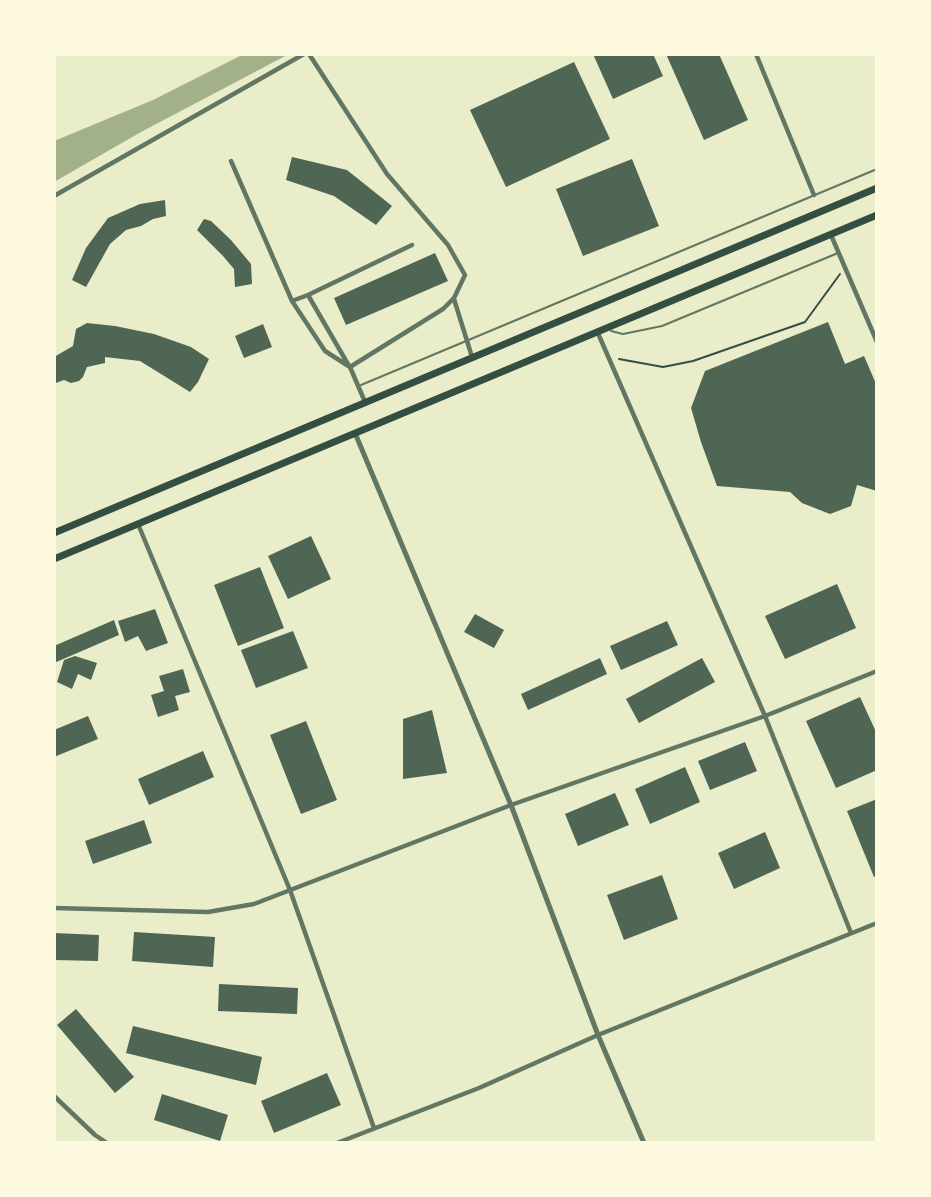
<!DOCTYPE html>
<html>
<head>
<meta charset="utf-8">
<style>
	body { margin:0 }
	#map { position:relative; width:931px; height:1197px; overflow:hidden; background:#e9edc9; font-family:Commissioner,sans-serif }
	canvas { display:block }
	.frame { position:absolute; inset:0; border:56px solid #fefae0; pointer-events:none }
</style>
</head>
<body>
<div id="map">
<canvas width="931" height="1197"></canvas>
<div class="frame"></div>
</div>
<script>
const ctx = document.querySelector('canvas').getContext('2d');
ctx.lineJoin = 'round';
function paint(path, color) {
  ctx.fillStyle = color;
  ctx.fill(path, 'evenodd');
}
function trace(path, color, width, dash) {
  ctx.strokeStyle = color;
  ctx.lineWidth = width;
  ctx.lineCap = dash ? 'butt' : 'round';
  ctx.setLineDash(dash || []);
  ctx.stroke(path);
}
const water = new Path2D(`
	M 244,54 L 289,54 L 141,132 L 54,182 L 54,141 L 153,100 Z`);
const building = new Path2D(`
	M 593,54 L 653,54 L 663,76 L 613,99 Z
	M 666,54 L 719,54 L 748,120 L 704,140 Z
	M 574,62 L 610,139 L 506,187 L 470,110 Z
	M 292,157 L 347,170 L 392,206 L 376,225 L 334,196 L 286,180 Z
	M 632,159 L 659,226 L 583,256 L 556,189 Z
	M 165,200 L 166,216 L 153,219 L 141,226 L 126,230 L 110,244 L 86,287 L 72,280 L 86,248 L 108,218 L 140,204 Z
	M 204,219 L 211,221 L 231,240 L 251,264 L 252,284 L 235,287 L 234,269 L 223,256 L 197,230 Z
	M 435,253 L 448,281 L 346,325 L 334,298 Z
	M 828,322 L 845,364 L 864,356 L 877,386 L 877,491 L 857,485 L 851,506 L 830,514 L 802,503 L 790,492 L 717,486 L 701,442 L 691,408 L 705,371 Z
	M 87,323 L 115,326 L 154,334 L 191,347 L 209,359 L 198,382 L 190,392 L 140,361 L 105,357 L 105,363 L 87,367 L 83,377 L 79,381 L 71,383 L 64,380 L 56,383 L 54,381 L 54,357 L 73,346 L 76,329 Z
	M 263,324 L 272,347 L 244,358 L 235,336 Z
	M 311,536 L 331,579 L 288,599 L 268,556 Z
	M 260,567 L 284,628 L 238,646 L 214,585 Z
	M 837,584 L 856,628 L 785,659 L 765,616 Z
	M 155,609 L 168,643 L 146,651 L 138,636 L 125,642 L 118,621 Z
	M 475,614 L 504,630 L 494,648 L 464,632 Z
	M 114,620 L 119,635 L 54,663 L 54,646 Z
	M 667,621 L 678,645 L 621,670 L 610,646 Z
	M 293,631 L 308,668 L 256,688 L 241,650 Z
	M 75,656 L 97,663 L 91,680 L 78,674 L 72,689 L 57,682 L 64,660 Z
	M 600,658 L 607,674 L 528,710 L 521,694 Z
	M 702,658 L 715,682 L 639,723 L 626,699 Z
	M 183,669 L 190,692 L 175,696 L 179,710 L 158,717 L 151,695 L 164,691 L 159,676 Z
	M 860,697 L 877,734 L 877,770 L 836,788 L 806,721 Z
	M 432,710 L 447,773 L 403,779 L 403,719 Z
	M 88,716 L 98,739 L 54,757 L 54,730 Z
	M 306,721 L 337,800 L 301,814 L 270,735 Z
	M 745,742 L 757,771 L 710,790 L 698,761 Z
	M 203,751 L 214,777 L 149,805 L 138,779 Z
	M 685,767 L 700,802 L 650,824 L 635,789 Z
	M 615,793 L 629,825 L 578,846 L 565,814 Z
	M 877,799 L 877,876 L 874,877 L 847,811 Z
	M 144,820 L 152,843 L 93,864 L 85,841 Z
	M 765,832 L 780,868 L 734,889 L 718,853 Z
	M 662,875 L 678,919 L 624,940 L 607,895 Z
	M 134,932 L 215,937 L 213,967 L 132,961 Z
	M 54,933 L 99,935 L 98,961 L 54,960 Z
	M 219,984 L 298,988 L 297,1014 L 218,1011 Z
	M 76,1009 L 134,1077 L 115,1093 L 57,1025 Z
	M 133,1026 L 262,1057 L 256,1085 L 126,1053 Z
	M 327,1073 L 341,1105 L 274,1133 L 261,1101 Z
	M 162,1094 L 228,1115 L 220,1141 L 154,1120 Z`);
const path = new Path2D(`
	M 619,359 L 663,367 L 693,361 L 805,322 L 840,274`);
const service = new Path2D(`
	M 611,331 L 623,334 L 662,326 L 838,253
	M 361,385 L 877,169`);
const minor = new Path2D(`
	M 309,54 L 387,174 L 448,245 L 465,275 L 454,298 L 443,309 L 350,367 L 365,402
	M 756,54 L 814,195
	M 231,161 L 292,301 L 325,351 L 350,367
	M 54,196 L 304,54
	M 831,235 L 877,342
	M 454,299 L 472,357
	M 292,301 L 308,295
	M 597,331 L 765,716 L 851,933
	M 349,366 L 308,295 L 412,245
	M 138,524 L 290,890 L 374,1128
	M 54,908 L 208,912 L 254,904 L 511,805 L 765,716 L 877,671
	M 54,1096 L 95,1135 L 107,1143
	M 337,1143 L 479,1088 L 598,1035 L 877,923`);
const tertiary = new Path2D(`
	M 355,433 L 511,805 L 598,1035 L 644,1143`);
const trunk = new Path2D(`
	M 54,533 L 877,188
	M 54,559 L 877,215`);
paint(water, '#a3b18a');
paint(building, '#4f6655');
trace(path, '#344e41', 2);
trace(service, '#617663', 2);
trace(minor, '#617663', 4.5);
trace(tertiary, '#617663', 5);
trace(trunk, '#344e41', 7);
</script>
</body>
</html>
